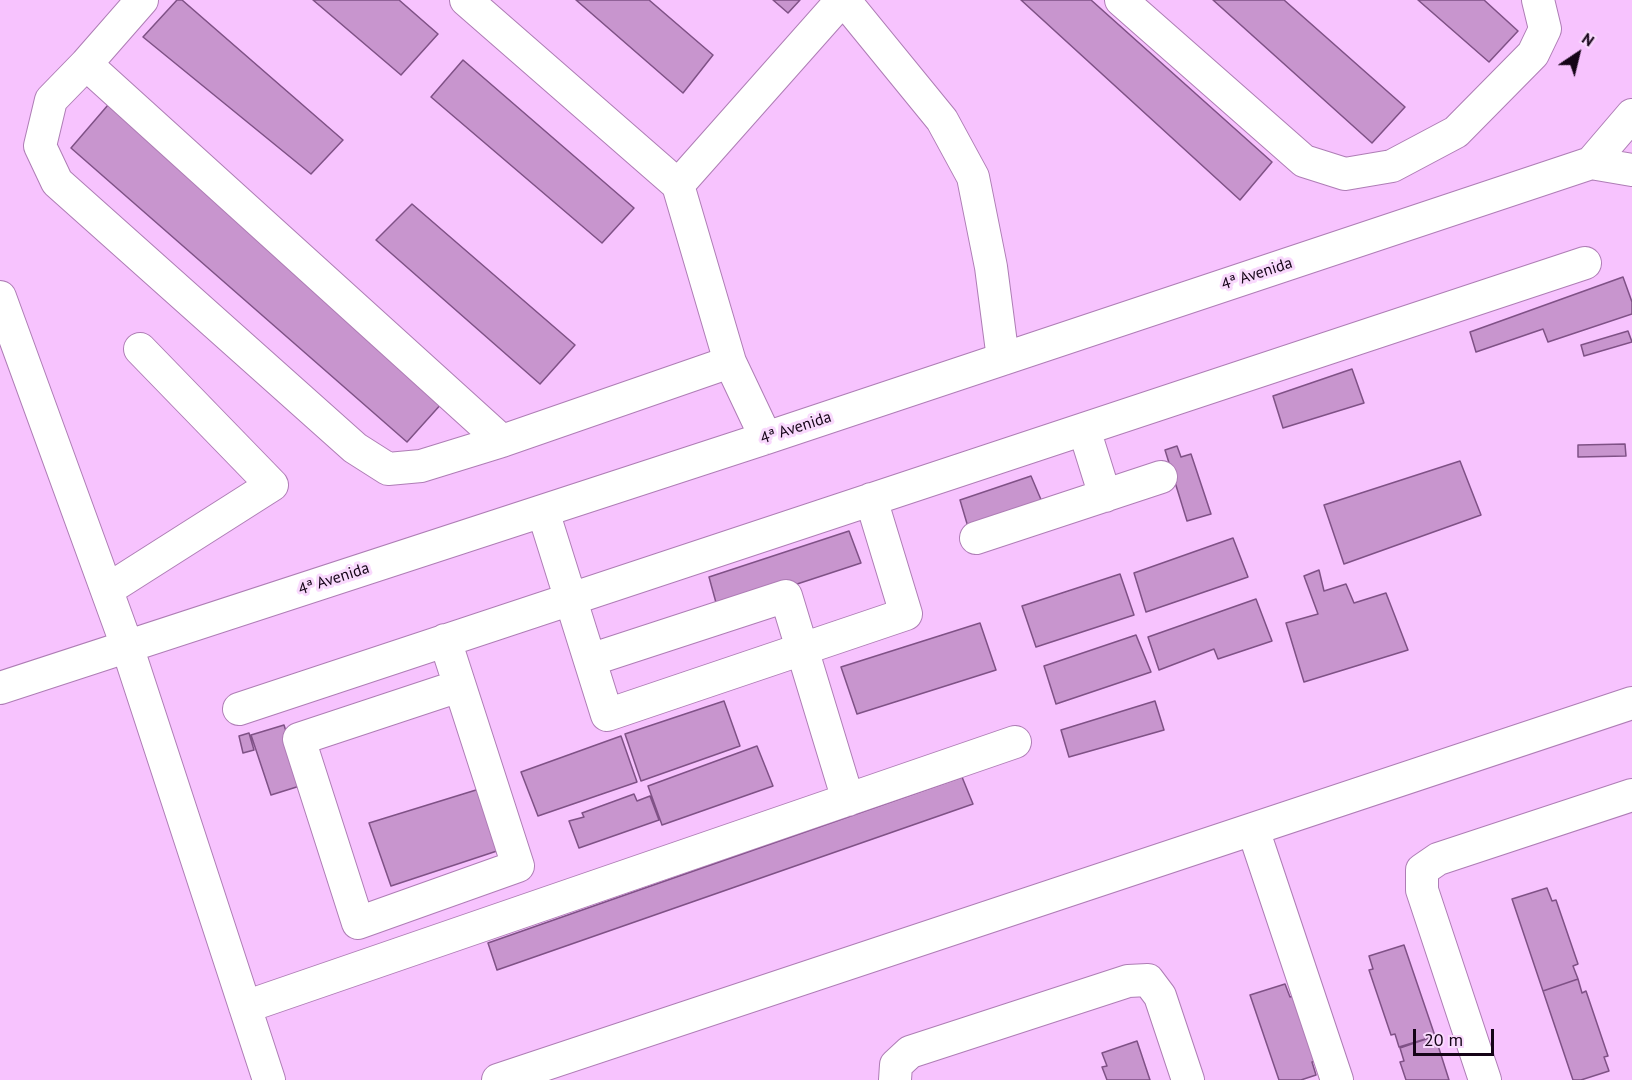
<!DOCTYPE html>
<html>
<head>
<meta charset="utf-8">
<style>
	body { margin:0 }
	#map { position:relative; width:1632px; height:1080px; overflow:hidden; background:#f7c3fe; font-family:"PT Sans",sans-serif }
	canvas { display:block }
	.north { position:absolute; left:1548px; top:24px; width:60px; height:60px; -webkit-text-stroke:4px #f9d9fd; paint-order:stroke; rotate:35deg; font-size:16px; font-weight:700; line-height:24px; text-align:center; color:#150417 }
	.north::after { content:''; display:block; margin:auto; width:21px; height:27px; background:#150417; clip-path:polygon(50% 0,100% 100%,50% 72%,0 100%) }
	.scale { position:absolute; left:1413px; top:1029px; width:81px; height:27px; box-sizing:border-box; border:3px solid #150417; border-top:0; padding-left:8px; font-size:18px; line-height:21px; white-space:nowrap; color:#150417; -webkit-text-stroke:4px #f9d9fd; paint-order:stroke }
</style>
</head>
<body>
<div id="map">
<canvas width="1632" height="1080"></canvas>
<div class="north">N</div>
<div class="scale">20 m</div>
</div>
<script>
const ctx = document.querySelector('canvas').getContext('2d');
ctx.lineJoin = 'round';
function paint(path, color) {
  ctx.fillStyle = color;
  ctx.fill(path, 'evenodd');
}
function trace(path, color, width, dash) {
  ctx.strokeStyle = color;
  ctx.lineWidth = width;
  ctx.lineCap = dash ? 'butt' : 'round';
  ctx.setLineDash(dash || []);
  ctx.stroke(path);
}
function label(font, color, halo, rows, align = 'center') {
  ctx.font = font + ' "PT Sans",sans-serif';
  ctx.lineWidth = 6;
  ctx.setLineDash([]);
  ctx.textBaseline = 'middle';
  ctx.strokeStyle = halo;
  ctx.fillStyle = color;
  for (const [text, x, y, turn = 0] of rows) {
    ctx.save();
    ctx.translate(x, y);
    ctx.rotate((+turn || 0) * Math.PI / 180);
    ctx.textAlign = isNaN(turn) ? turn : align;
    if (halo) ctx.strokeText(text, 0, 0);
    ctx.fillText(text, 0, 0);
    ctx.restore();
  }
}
const building = new Path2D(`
	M 177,0 L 182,0 L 343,140 L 311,174 L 143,37 Z
	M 313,0 L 399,0 L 438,34 L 401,75 Z
	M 576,0 L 649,0 L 713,55 L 683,93 Z
	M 773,0 L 800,0 L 788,13 Z
	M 1021,0 L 1091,0 L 1272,162 L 1240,200 Z
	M 1213,0 L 1284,0 L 1405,107 L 1372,143 Z
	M 1418,0 L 1484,0 L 1518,31 L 1489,62 Z
	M 463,60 L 634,208 L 602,243 L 431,97 Z
	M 108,105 L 443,402 L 407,442 L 71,148 Z
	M 412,204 L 575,345 L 540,384 L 376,240 Z
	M 1623,277 L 1632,302 L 1632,314 L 1548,342 L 1543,329 L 1476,352 L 1470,332 Z
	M 1628,331 L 1632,342 L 1584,356 L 1581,345 Z
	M 1352,369 L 1364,403 L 1283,428 L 1273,396 Z
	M 1625,444 L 1626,456 L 1578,457 L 1578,445 Z
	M 1177,446 L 1181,457 L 1191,454 L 1211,514 L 1187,521 L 1165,450 Z
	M 1460,461 L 1481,515 L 1344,564 L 1324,505 Z
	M 1031,476 L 1042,502 L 968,527 L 960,500 Z
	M 849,531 L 861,563 L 718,610 L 709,577 Z
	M 1233,538 L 1248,577 L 1146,612 L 1134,573 Z
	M 1319,570 L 1324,591 L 1346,584 L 1354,603 L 1386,593 L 1408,650 L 1304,682 L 1286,623 L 1318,614 L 1304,576 Z
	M 1120,574 L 1134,615 L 1036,647 L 1022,606 Z
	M 1256,599 L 1272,641 L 1218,659 L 1214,649 L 1159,670 L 1148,637 Z
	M 980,623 L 996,670 L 857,714 L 841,667 Z
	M 1136,635 L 1151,672 L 1056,704 L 1044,666 Z
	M 724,701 L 740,746 L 641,781 L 625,734 Z
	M 1155,701 L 1164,730 L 1069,757 L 1061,730 Z
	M 284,725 L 303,785 L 271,795 L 251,735 Z
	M 249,733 L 254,750 L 243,753 L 239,736 Z
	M 621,736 L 637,782 L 538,816 L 521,772 Z
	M 757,746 L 773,786 L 662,825 L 648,786 Z
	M 962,777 L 973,804 L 497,970 L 488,943 Z
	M 489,786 L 509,847 L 391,886 L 369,823 Z
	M 634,794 L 637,801 L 650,796 L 659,820 L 579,848 L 569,821 L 584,817 L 582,813 Z
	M 1547,888 L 1552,901 L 1556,900 L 1578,964 L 1573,966 L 1578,979 L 1543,991 L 1512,899 Z
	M 1404,945 L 1435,1036 L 1399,1047 L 1395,1034 L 1391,1035 L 1369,970 L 1373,969 L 1369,956 Z
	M 1578,979 L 1582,993 L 1586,991 L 1608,1056 L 1604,1057 L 1609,1071 L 1581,1080 L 1573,1080 L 1543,991 Z
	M 1285,984 L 1290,997 L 1294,996 L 1316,1061 L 1312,1062 L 1316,1075 L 1301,1080 L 1279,1080 L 1250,995 Z
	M 1435,1036 L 1449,1080 L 1406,1080 L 1400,1062 L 1404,1061 L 1400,1048 Z
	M 1137,1041 L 1150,1080 L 1107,1080 L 1102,1067 L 1107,1066 L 1102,1053 Z`);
const minor = new Path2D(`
	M 142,0 L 86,64 L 51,100 L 40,146 L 57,182 L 355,448 L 388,469 L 421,466 L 502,441 L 730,362
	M 466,0 L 678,185 L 730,362 L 766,438
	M 844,0 L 942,120 L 973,177 L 991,267 L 1003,359
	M 1121,0 L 1304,161 L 1345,174 L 1392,166 L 1456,132 L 1533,54 L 1545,29 L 1538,0
	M 86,64 L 502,441
	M 1591,163 L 1632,115
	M 678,185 L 842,0
	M 0,297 L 127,646 L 269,1080
	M 1084,429 L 1105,496
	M 543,511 L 607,715 L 906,614 L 871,499
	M 976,538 L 1161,477
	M 107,590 L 272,485 L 140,349
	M 445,640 L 518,866 L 358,923 L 299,739 L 459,686
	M 590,660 L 786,596 L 848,800
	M 0,688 L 766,438 L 1591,163 L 1632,170
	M 239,709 L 1585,263
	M 1253,829 L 1337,1080
	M 245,1007 L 1015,742
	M 498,1080 L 1632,703
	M 895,1080 L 896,1065 L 910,1052 L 1128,981 L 1148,980 L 1160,996 L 1188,1080
	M 1485,1080 L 1422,890 L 1422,870 L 1438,859 L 1632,795`);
const streetNames = [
	["4ª Avenida",1257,274,-18],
	["4ª Avenida",796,428,-18],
	["4ª Avenida",334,579,-18]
];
paint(building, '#c895ce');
trace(building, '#7f5186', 1.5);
trace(minor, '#ae7db5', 34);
trace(minor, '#fff', 32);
label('16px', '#150417', '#f9d9fd', streetNames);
</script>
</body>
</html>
